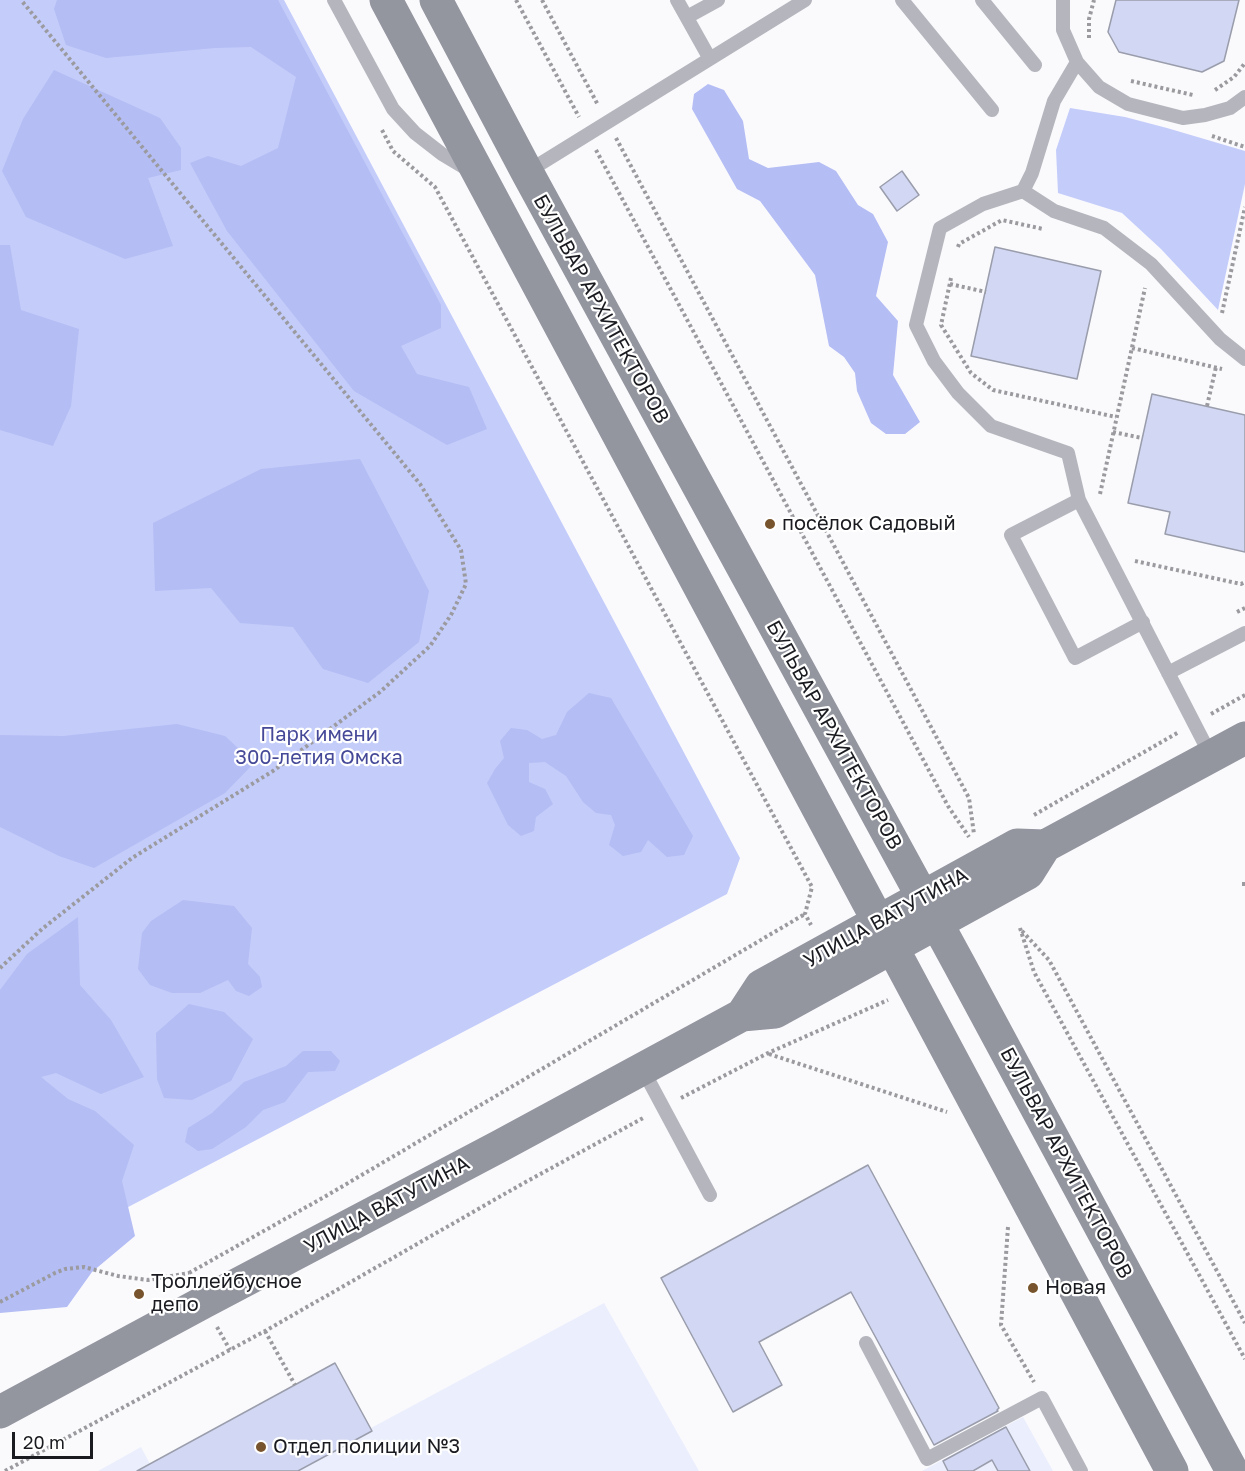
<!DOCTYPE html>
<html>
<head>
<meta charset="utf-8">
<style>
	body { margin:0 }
	#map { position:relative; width:1245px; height:1471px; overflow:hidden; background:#fafafd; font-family:"Golos Text",sans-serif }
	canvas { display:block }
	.scale { position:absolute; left:12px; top:1432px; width:81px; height:27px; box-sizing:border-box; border:3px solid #1a1b20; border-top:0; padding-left:8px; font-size:18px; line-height:21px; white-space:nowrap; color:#1a1b20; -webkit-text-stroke:4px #fff; paint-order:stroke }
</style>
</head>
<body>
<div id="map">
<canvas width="1245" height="1471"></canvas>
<div class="scale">20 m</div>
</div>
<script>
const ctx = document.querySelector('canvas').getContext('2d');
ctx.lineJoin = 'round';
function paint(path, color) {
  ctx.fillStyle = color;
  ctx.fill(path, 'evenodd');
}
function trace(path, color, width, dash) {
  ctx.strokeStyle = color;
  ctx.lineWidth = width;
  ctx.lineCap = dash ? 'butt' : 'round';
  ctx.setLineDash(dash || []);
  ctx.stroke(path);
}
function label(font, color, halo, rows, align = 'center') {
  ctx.font = font + ' "Golos Text",sans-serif';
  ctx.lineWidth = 4.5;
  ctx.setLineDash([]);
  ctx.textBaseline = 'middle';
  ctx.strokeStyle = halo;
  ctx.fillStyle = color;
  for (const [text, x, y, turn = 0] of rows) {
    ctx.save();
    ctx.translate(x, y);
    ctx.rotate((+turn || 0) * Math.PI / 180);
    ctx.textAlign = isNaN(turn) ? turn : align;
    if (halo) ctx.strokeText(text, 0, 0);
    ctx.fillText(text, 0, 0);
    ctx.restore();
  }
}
const built = new Path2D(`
	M 604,1303 L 699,1471 L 98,1471 L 141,1447 L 150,1464 L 335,1363 L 371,1428 Z
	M 1023,1417 L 1053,1471 L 922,1471 Z`);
const green = new Path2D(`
	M 0,0 L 284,0 L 740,858 L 727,894 L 0,1274 Z
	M 1070,108 L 1125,117 L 1167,128 L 1245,151 L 1245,184 L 1218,310 L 1161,249 L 1122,213 L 1058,193 L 1056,150 Z`);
const forest = new Path2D(`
	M 57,0 L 278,0 L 441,305 L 441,328 L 401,346 L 417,374 L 469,387 L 487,429 L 447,445 L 354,391 L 227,231 L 190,163 L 208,156 L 241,166 L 278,148 L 296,77 L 251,47 L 215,48 L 106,58 L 66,45 L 54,9 Z
	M 54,70 L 160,118 L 181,148 L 181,170 L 148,178 L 173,246 L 125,259 L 26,217 L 2,171 L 23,119 Z
	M 708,84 L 724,90 L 743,121 L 749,159 L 768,168 L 819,162 L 836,171 L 858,205 L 873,214 L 888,242 L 876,296 L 898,321 L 893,375 L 920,422 L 905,434 L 886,434 L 871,423 L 857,391 L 855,373 L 844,357 L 829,346 L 815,275 L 760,201 L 737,189 L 692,109 L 694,94 Z
	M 0,245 L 10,245 L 21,310 L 79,329 L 71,406 L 53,446 L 0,430 Z
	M 360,459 L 429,591 L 419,642 L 368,683 L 323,669 L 293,627 L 240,623 L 211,588 L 155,591 L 153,523 L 261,469 Z
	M 589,693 L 611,698 L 693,836 L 684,855 L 667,857 L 648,840 L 641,852 L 623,856 L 609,845 L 615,825 L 611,815 L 596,813 L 583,802 L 566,776 L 545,762 L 529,763 L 529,782 L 545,789 L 553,804 L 536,817 L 534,831 L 521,836 L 508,825 L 487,783 L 495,769 L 504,758 L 500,741 L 511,728 L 527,730 L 542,739 L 556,735 L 567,712 Z
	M 177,724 L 225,736 L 254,763 L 225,793 L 94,868 L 59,856 L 0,827 L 0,735 L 63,736 Z
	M 183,900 L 234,906 L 252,928 L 248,964 L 260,977 L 262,987 L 249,996 L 236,991 L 228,980 L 200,993 L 172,993 L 150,985 L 138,969 L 142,933 L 151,921 Z
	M 78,917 L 80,985 L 111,1020 L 144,1077 L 101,1094 L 56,1073 L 41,1077 L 68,1099 L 95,1111 L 134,1145 L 122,1181 L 135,1236 L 92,1272 L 67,1307 L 0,1313 L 0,990 L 27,954 Z
	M 189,1004 L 224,1012 L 253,1039 L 231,1081 L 192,1100 L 164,1098 L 157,1079 L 156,1033 Z
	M 303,1051 L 331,1051 L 340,1061 L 335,1071 L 308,1072 L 285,1102 L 263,1110 L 246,1127 L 212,1149 L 198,1151 L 185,1142 L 188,1128 L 212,1113 L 244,1082 L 286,1066 Z`);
const building = new Path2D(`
	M 1116,0 L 1239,0 L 1224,61 L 1202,72 L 1119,52 L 1108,32 Z
	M 902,171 L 919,195 L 897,211 L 880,187 Z
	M 995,247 L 1101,271 L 1077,379 L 971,356 Z
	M 1152,394 L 1245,415 L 1245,552 L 1165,534 L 1170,512 L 1128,503 Z
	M 868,1165 L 999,1408 L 997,1410 L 998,1411 L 934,1445 L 851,1292 L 759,1342 L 782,1385 L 733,1412 L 661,1278 Z
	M 335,1363 L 372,1431 L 298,1471 L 137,1471 Z
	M 1006,1427 L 1030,1471 L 998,1471 L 992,1460 L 973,1471 L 948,1471 L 943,1461 Z`);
const path = new Path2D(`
	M 516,0 L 579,117
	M 542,0 L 598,105
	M 1089,38 L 1089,19 L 1094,0
	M 1131,81 L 1193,95
	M 1215,90 L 1234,77 L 1245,63
	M 382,130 L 393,151 L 435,187 L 812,887 L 805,914 L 811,925
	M 1212,136 L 1245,147
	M 616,138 L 969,798 L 974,834
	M 596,150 L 948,806 L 969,837
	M 958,247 L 959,244 L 1002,220 L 1043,229
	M 951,278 L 941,325 L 971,373 L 993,390 L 1116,417
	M 950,284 L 986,292
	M 1222,313 L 1245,207
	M 1132,348 L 1222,369
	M 1207,406 L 1216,367
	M 1113,432 L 1142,438
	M 1100,494 L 1145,288
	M 1135,561 L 1241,584 L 1245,582
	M 1237,612 L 1245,608
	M 1211,714 L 1245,695
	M 1034,815 L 1179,732
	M 1242,884 L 1245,884
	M 1020,928 L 1034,972 L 1245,1359
	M 1022,931 L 1049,960 L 1245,1323
	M 0,968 L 42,929 L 132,858 L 273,771 L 380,692 L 430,646 L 451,615 L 466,584 L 461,550 L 420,484 L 21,0
	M 769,1054 L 947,1112
	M 681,1098 L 768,1053 L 888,1000
	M 1008,1227 L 1001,1325 L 1034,1382
	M 189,1273 L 326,1196 L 805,914
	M 0,1302 L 55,1273 L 65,1269 L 84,1267 L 118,1276 L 148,1280 L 189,1273
	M 217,1327 L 230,1350
	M 265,1331 L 295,1385
	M 5,1471 L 265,1331 L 522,1184 L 645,1117`);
const lane = new Path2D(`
	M 334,0 L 393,109 L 415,133 L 442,154 L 467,169
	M 677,0 L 710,59
	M 902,0 L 992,110
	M 982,0 L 1035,65
	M 1063,0 L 1063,30 L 1077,62 L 1099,87 L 1128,104 L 1183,118 L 1205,115 L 1230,108 L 1245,97
	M 687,17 L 718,0
	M 1077,62 L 1054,101 L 1032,173 L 1023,191 L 983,204 L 940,228 L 916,325 L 934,361 L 958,393 L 991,426 L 1068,453 L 1079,500 L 1211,756
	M 527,172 L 805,0
	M 1023,191 L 1054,211 L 1104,228 L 1151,264 L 1220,339 L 1245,359
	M 1079,500 L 1011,535 L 1075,658 L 1143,622
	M 1168,673 L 1245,633
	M 642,1068 L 710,1195
	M 866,1343 L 927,1459 L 1042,1398 L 1081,1471`);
const secondary = new Path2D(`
	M 386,0 L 1172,1471
	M 436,0 L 527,172 L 958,962 L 1232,1471
	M 742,1015 L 761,986 L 1017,845 L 1045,846 L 1245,738
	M 0,1412 L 204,1302 L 500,1146 L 742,1015 L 775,1012 L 1028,873 L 1045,846`);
const markers = [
	[770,524,6,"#77542d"],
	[1033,1288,6,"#77542d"],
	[139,1294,6,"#77542d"],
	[261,1447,6,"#77542d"]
];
const streetNames = [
	["БУЛЬВАР АРХИТЕКТОРОВ",601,309,61],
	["БУЛЬВАР АРХИТЕКТОРОВ",834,735,61],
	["УЛИЦА ВАТУТИНА",886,918,-29],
	["БУЛЬВАР АРХИТЕКТОРОВ",1066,1163,62],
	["УЛИЦА ВАТУТИНА",387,1205,-28]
];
const poiNames = [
	["посёлок Садовый",782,524],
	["Троллейбусное",151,1282],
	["депо",151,1305],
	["Новая",1045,1288],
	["Отдел полиции №3",273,1447]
];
const parkNames = [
	["Парк имени",319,735],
	["300-летия Омска",319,758]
];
paint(built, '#ebeefc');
paint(green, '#c4ccfa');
paint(forest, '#b4bdf4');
paint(building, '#d2d7f3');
trace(building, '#9a9dab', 1.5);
trace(path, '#9b9b9f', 4, [3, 3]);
trace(lane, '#b5b6bd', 14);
trace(secondary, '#93959f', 33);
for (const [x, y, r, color] of markers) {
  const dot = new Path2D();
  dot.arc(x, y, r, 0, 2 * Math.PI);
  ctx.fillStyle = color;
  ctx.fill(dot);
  trace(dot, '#fff', 2);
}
label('20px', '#1a1b20', '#fff', streetNames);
label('20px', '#1a1b20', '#fff', poiNames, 'left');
label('20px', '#454998', '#fff', parkNames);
</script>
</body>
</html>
